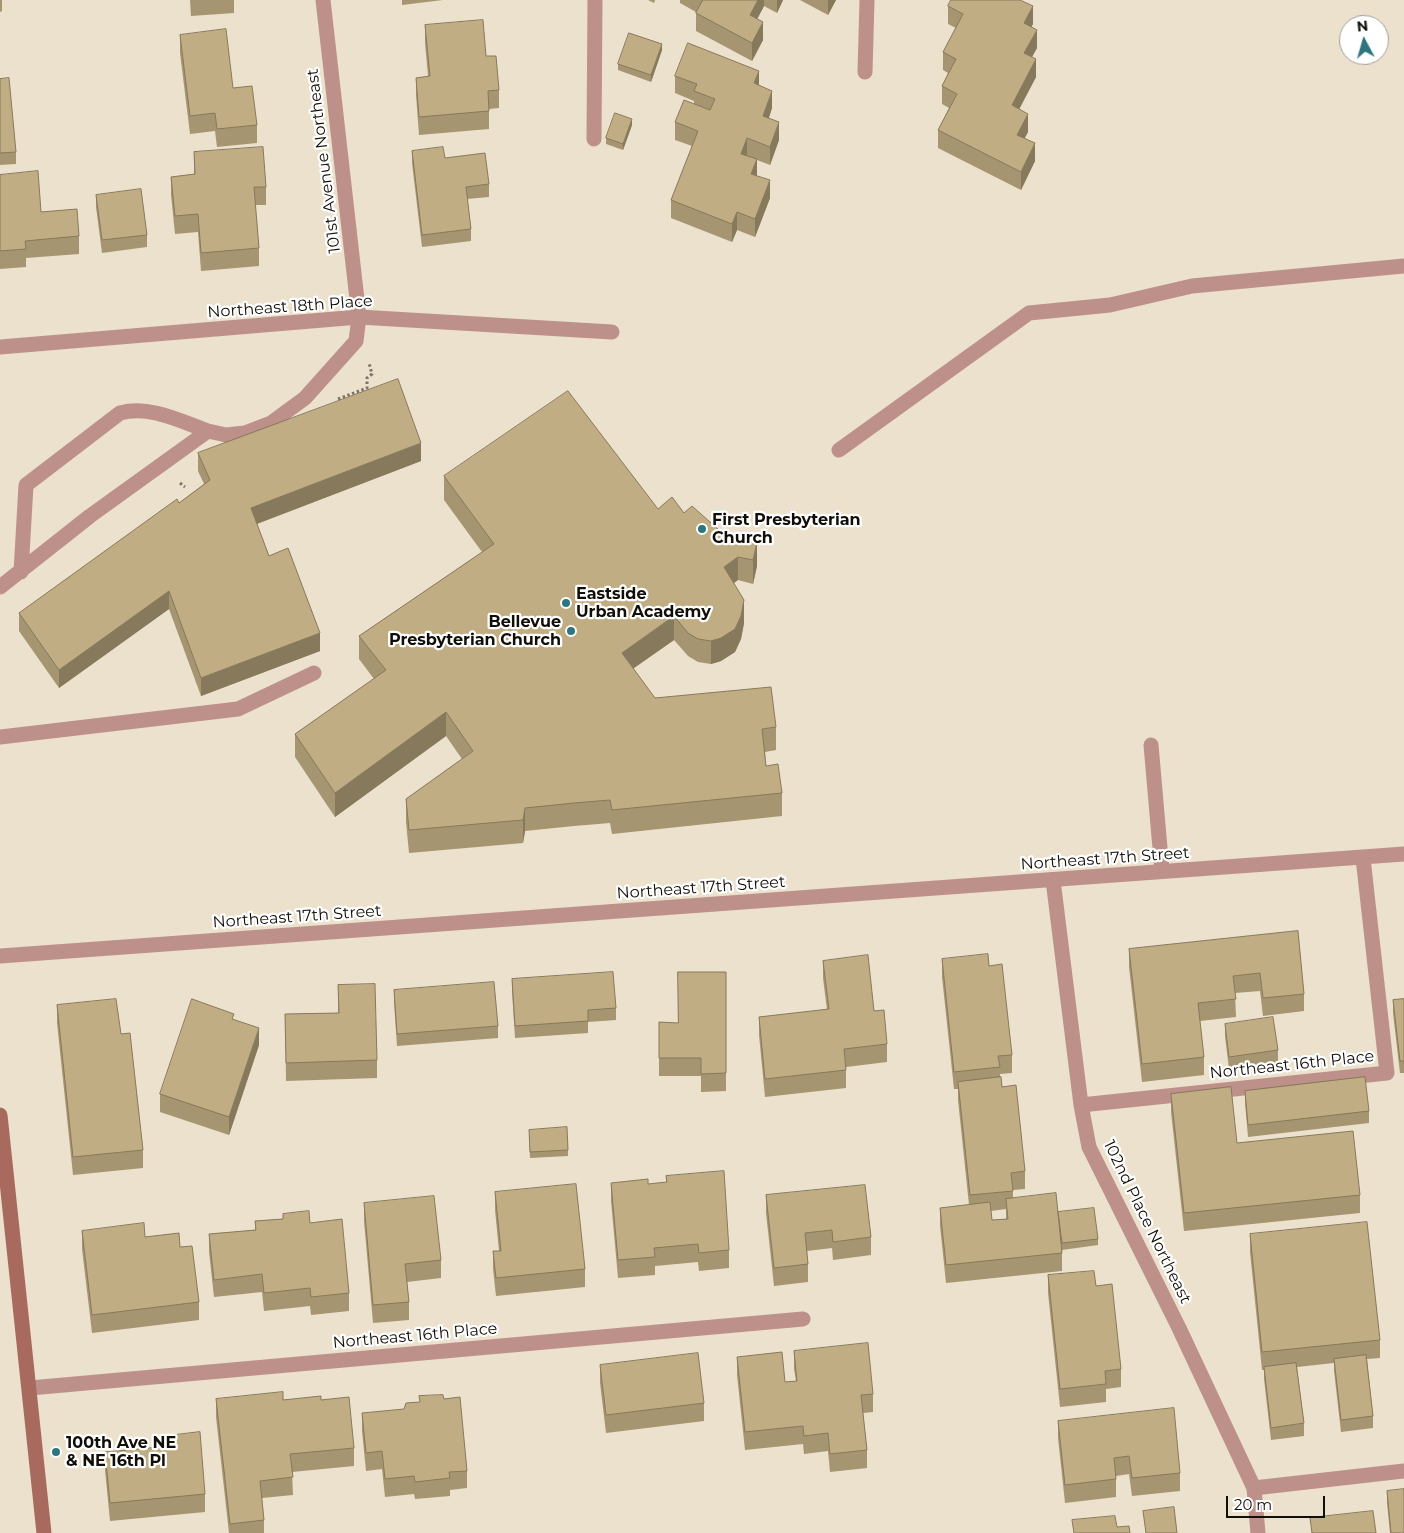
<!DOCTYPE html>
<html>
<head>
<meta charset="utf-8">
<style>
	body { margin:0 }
	#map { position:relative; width:1404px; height:1533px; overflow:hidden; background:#ebe1cd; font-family:Montserrat,sans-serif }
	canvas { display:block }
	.north { position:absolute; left:1339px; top:15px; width:50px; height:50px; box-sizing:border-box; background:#fff; border:1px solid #a09f9c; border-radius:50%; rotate:354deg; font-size:14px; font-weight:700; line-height:20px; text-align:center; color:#110e07 }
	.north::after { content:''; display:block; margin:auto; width:18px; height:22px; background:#2d767e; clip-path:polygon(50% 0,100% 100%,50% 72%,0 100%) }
	.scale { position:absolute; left:1226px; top:1496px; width:99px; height:22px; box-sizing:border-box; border:2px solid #110e07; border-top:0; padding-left:6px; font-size:15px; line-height:18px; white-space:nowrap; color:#110e07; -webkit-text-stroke:4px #fff; paint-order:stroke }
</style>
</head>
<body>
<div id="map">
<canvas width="1404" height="1533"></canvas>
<div class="north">N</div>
<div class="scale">20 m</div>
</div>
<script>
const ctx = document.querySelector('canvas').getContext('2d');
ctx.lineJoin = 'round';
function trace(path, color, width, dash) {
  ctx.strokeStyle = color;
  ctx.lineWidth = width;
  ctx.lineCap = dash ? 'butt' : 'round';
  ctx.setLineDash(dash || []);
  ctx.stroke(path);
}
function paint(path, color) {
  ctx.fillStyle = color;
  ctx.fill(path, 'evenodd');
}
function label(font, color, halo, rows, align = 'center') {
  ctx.font = font + ' Montserrat,sans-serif';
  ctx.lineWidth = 4.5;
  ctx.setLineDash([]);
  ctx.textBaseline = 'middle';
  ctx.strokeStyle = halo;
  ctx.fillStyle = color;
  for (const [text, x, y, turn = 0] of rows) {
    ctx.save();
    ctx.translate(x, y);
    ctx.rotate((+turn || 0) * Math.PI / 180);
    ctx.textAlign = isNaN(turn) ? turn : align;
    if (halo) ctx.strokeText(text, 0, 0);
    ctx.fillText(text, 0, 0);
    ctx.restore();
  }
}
const path = new Path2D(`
	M 338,399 L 367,388 L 367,378 L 372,374 L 369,363
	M 180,483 L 185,487`);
const lane = new Path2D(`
	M 839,450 L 1029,313 L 1110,305 L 1192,286 L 1404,266
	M 21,572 L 26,485 L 120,413 C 150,405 180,421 208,431
	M 0,587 L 90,516 L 208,431 L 226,435 L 245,433 L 271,423 L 305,398 L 356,341 L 359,317
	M 0,737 L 238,709 L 314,673
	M 1151,745 L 1162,871
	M 1053,880 L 1081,1105 L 1089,1147 L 1179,1328 L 1254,1488 L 1258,1533
	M 1081,1105 L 1387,1073 L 1363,858
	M 1254,1488 L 1404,1471`);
const street = new Path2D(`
	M 323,0 L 359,317
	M 865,72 L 867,0
	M 594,139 L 595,0
	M 0,347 L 359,317 L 612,332
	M 0,956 L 1404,854
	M 30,1388 L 803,1319`);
const secondary = new Path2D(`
	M 0,1115 L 44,1533`);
const wall = new Path2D(`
	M 0,0 L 2,0 L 2,11 L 0,12 Z
	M 190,0 L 234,0 L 234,13 L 191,16 Z
	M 402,0 L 443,0 L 402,5 Z
	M 648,0 L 655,0 L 654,3 Z
	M 680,0 L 783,0 L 777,13 L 764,6 L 757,19 L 763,40 L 752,61 L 696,31 L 696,12 L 680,3 Z
	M 800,0 L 836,0 L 828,15 Z
	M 948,6 L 1033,24 L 1031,27 L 1037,48 L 1032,57 L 1036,77 L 1019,109 L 1028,132 L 1024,138 L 1035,161 L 1021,190 L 938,148 L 938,130 L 949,108 L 942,104 L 942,86 L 948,73 L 943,70 L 943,52 L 956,28 L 948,24 Z
	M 425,25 L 486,56 L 499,90 L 499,108 L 489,109 L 489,129 L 419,135 L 416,95 L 416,78 L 428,76 L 425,43 Z
	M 180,35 L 233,88 L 257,125 L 257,143 L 217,147 L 215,131 L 190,134 L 180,53 Z
	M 662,50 L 651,82 L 618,70 L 618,64 Z
	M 675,76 L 759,85 L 772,108 L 769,118 L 779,140 L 770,165 L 757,160 L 757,176 L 770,198 L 755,237 L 737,230 L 732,242 L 671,218 L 671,200 L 692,146 L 675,140 L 675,122 L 694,104 L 694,101 L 675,93 Z
	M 0,79 L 16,152 L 16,164 L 0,165 Z
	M 632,125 L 623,150 L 606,144 L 606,138 Z
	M 412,151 L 445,158 L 489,184 L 489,197 L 467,199 L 471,229 L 471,241 L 422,247 L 412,163 Z
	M 194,152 L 266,187 L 266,205 L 255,205 L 259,248 L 259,266 L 201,271 L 198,232 L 175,234 L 171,195 L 171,177 L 194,174 Z
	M 0,175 L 41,212 L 79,236 L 79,254 L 26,258 L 26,267 L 0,269 Z
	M 96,195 L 147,235 L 147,247 L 102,253 L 96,207 Z
	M 198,453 L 421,461 L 257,524 L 269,556 L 320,651 L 201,696 L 169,609 L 59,688 L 19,631 L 19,613 L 179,503 L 204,484 L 198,471 Z
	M 444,476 L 684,513 L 737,538 L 757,566 L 753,584 L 738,580 L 734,583 L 744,623 L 741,639 L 735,652 L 721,661 L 711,664 L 698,662 L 688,656 L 674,640 L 633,669 L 655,698 L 776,727 L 776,750 L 765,752 L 766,766 L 782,793 L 782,816 L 612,834 L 610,823 L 574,826 L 525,831 L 523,843 L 409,853 L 406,822 L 406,799 L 462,759 L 446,736 L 335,817 L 295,757 L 295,734 L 374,679 L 359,659 L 359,636 L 482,552 L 444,500 Z
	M 1298,931 L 1304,994 L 1304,1011 L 1263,1016 L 1260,991 L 1235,993 L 1236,1017 L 1200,1021 L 1204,1057 L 1204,1075 L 1142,1082 L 1129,967 L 1129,949 Z
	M 942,959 L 989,966 L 1012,1055 L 1012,1073 L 1000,1074 L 1000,1077 L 1025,1171 L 1025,1189 L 1013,1190 L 1013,1198 L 1058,1215 L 1098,1239 L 1098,1245 L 1062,1250 L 1062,1271 L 946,1283 L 940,1226 L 940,1208 L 969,1205 L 958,1100 L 958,1089 L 954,1089 L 942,977 ZM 1006,1209 L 1006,1219 L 992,1220 L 991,1211 Z
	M 823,961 L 874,1011 L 887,1044 L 887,1062 L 846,1067 L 846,1088 L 765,1097 L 759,1035 L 759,1017 L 827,1010 L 823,978 Z
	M 726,972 L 726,1091 L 701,1092 L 701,1076 L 659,1076 L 659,1022 L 678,1023 Z
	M 512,979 L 616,1008 L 616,1020 L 588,1022 L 588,1033 L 515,1038 L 512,991 Z
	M 338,985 L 377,1060 L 377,1078 L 286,1081 L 285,1014 L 338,1013 Z
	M 394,990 L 498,1026 L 498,1038 L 397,1046 L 394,1002 Z
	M 1404,999 L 1404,1073 L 1400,1073 L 1393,1013 L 1393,1000 Z
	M 57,1005 L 121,1034 L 143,1150 L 143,1168 L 73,1175 L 57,1023 Z
	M 234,1019 L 259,1045 L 229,1135 L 160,1112 L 160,1094 Z
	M 1225,1024 L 1278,1050 L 1278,1063 L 1229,1069 L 1225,1036 Z
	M 1245,1091 L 1369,1111 L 1369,1123 L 1248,1137 L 1245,1103 Z
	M 1171,1094 L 1237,1143 L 1360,1195 L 1360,1213 L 1184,1231 L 1171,1112 Z
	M 529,1136 L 568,1150 L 568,1156 L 530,1158 Z
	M 666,1176 L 729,1250 L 729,1268 L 699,1271 L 698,1262 L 655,1266 L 655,1275 L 618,1278 L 611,1201 L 611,1183 L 648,1184 L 666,1183 Z
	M 495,1192 L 585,1269 L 585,1287 L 496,1296 L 493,1269 L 493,1251 L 499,1251 L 495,1210 Z
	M 766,1195 L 871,1237 L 871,1255 L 833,1260 L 832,1248 L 807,1251 L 808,1264 L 808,1282 L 774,1286 L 766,1213 Z
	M 364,1203 L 441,1260 L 441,1278 L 407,1282 L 409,1302 L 409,1320 L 373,1323 L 364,1221 Z
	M 283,1214 L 310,1223 L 349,1293 L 349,1311 L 311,1315 L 310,1306 L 264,1311 L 262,1292 L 214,1297 L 209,1252 L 209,1234 L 255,1230 L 255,1221 L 283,1219 Z
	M 82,1231 L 145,1237 L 180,1247 L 199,1302 L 199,1320 L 92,1333 L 82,1249 Z
	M 1250,1234 L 1380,1340 L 1380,1358 L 1367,1359 L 1373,1416 L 1373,1428 L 1341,1432 L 1334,1371 L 1334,1363 L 1297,1367 L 1304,1423 L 1304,1436 L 1271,1440 L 1264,1379 L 1264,1370 L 1262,1370 L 1250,1252 Z
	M 1048,1275 L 1096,1286 L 1121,1369 L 1121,1387 L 1106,1389 L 1106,1402 L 1060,1407 L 1048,1293 Z
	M 794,1351 L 873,1394 L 873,1412 L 863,1413 L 867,1450 L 867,1468 L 830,1472 L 828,1451 L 804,1454 L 803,1444 L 745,1450 L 737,1375 L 737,1357 L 785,1382 L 796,1381 L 794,1369 Z
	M 600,1365 L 704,1403 L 704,1421 L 606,1433 L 600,1383 Z
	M 216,1399 L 321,1400 L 354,1448 L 354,1466 L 292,1472 L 293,1495 L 262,1498 L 264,1520 L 264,1533 L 229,1533 L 216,1417 Z
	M 362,1413 L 467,1471 L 467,1488 L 450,1490 L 450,1496 L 415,1499 L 414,1494 L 385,1497 L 382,1469 L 366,1471 L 362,1431 Z
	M 1058,1421 L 1180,1473 L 1180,1491 L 1132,1496 L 1129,1474 L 1116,1476 L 1116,1497 L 1065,1503 L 1058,1438 Z
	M 159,1437 L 205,1494 L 205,1512 L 110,1521 L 105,1470 L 105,1452 L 159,1447 Z
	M 1387,1491 L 1404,1533 L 1390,1533 L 1387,1503 Z`);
const shadedWall = new Path2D(`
	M 758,0 L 764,0 L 764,6 L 750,33 L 750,15 Z
	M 777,0 L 783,0 L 777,13 Z
	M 828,0 L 836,0 L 828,15 Z
	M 1033,6 L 1033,24 L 1024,41 L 1024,23 Z
	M 763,22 L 763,40 L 752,61 L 752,43 Z
	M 1037,30 L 1037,48 L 1024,71 L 1024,53 Z
	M 662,44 L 662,50 L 651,82 L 651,75 Z
	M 1036,59 L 1036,77 L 1012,123 L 1012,105 Z
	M 759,71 L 759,88 L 754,83 Z
	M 772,91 L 772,108 L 763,134 L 763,116 Z
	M 1028,114 L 1028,132 L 1017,153 L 1017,135 Z
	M 632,119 L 632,125 L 623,150 L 623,144 Z
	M 779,122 L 779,140 L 770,165 L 770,147 Z
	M 747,138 L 747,156 L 741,154 Z
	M 1035,143 L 1035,161 L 1021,190 L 1021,172 Z
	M 757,159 L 757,177 L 751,174 Z
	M 770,180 L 770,198 L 755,237 L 755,219 Z
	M 737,212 L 737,230 L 732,242 L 732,224 Z
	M 421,443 L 421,461 L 251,526 L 251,508 Z
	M 757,542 L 757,566 L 753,584 L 753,560 Z
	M 738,557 L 738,580 L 724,590 L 724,567 Z
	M 169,591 L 169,609 L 59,688 L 59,670 Z
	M 744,600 L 744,623 L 741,639 L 735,652 L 721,661 L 711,664 L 711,641 Z
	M 674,616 L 674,640 L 622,676 L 622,653 Z
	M 320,633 L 320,651 L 201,696 L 201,678 Z
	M 446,712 L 446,736 L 335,817 L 335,793 Z
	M 525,808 L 525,831 L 523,843 L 523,820 Z
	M 259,1028 L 259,1045 L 229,1135 L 229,1117 Z`);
const building = new Path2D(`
	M 703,0 L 758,0 L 750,15 L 763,22 L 752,43 L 696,13 Z
	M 951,0 L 1020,0 L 1033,6 L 1024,23 L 1037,30 L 1024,53 L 1036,59 L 1012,105 L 1028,114 L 1017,135 L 1035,143 L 1021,172 L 938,130 L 957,94 L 942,86 L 956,59 L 943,52 L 963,14 L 948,6 Z
	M 483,20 L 486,56 L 496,56 L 499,90 L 488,91 L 489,111 L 419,117 L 416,78 L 430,76 L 425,25 Z
	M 226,29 L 233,88 L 252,86 L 257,125 L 217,129 L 215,113 L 190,116 L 180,35 Z
	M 629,33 L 662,44 L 651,75 L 618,64 Z
	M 688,43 L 759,71 L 754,83 L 772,91 L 763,116 L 779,122 L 770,147 L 747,138 L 741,154 L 757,159 L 751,174 L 770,180 L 755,219 L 737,212 L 732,224 L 671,200 L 698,131 L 675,122 L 684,100 L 710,110 L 715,99 L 694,91 L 697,84 L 675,76 Z
	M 9,78 L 16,152 L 0,153 L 0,79 Z
	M 615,113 L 632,119 L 623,144 L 606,138 Z
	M 263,147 L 266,187 L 254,187 L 259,248 L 201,253 L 198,214 L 175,216 L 171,177 L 195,174 L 194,152 Z
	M 443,147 L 445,158 L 485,153 L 489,184 L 466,187 L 471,229 L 422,235 L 412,151 Z
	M 38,171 L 41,212 L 77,209 L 79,236 L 25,241 L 26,249 L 0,251 L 0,175 Z
	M 141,189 L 147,235 L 102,240 L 96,195 Z
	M 398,379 L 421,443 L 251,508 L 269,556 L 288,548 L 320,633 L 201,678 L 169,591 L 59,670 L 19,613 L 177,499 L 179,503 L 210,480 L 198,453 Z
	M 568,391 L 658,509 L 672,497 L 684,513 L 692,506 L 719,530 L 737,538 L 757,542 L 753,560 L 738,557 L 724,567 L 744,600 L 741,616 L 735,629 L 721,638 L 711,641 L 698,639 L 688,633 L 674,616 L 622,653 L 655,698 L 771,687 L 776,727 L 762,729 L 766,766 L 778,764 L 782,793 L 612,810 L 610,800 L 574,803 L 525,808 L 523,820 L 409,830 L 406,799 L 473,751 L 446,712 L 335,793 L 295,734 L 386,670 L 359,636 L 494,544 L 444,476 Z
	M 1298,931 L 1304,994 L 1263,998 L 1260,973 L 1233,976 L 1236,999 L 1198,1003 L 1204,1057 L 1142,1064 L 1129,949 Z
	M 988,954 L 989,966 L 1002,964 L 1012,1055 L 998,1056 L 1000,1067 L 954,1072 L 942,959 Z
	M 868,955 L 874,1011 L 884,1010 L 887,1044 L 844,1049 L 846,1070 L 765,1079 L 759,1017 L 829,1009 L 823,961 Z
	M 613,972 L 616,1008 L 588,1010 L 588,1021 L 515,1026 L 512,979 Z
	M 678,972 L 726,972 L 726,1073 L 701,1074 L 701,1058 L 659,1058 L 659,1022 L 678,1023 Z
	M 494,982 L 498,1026 L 397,1034 L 394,990 Z
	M 375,984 L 377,1060 L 286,1063 L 285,1014 L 339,1013 L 338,985 Z
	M 116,999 L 121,1034 L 130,1033 L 143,1150 L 73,1157 L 57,1005 Z
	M 192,999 L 234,1014 L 232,1019 L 259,1028 L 229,1117 L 160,1094 Z
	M 1404,999 L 1404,1061 L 1400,1061 L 1393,1000 Z
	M 1273,1017 L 1278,1050 L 1229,1057 L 1225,1024 Z
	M 1001,1077 L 1002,1087 L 1016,1085 L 1025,1171 L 1011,1173 L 1013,1191 L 970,1195 L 958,1082 Z
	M 1365,1077 L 1369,1111 L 1248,1125 L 1245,1091 Z
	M 1231,1087 L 1237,1143 L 1353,1131 L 1360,1195 L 1184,1213 L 1171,1094 Z
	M 567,1127 L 568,1150 L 530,1152 L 529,1130 Z
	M 724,1171 L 729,1250 L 699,1253 L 698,1244 L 654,1248 L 655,1257 L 618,1260 L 611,1183 L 648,1179 L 648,1184 L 667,1182 L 666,1176 Z
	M 576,1184 L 585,1269 L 496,1278 L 493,1251 L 501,1251 L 495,1192 Z
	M 865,1185 L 871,1237 L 833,1242 L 832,1230 L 805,1233 L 808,1264 L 774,1268 L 766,1195 Z
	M 1056,1193 L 1062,1253 L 946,1265 L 940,1208 L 990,1202 L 992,1220 L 1008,1219 L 1006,1199 Z
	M 434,1196 L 441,1260 L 405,1264 L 409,1302 L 373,1305 L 364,1203 Z
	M 1094,1208 L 1098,1239 L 1062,1243 L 1058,1212 Z
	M 309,1211 L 310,1223 L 342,1219 L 349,1293 L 311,1297 L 310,1288 L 264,1293 L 262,1274 L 214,1280 L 209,1234 L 256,1230 L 255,1221 L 283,1219 L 283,1214 Z
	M 1367,1222 L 1380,1340 L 1262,1352 L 1250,1234 Z
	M 144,1223 L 145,1237 L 179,1233 L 180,1247 L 192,1246 L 199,1302 L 92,1315 L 82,1231 Z
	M 1094,1271 L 1096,1286 L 1112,1284 L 1121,1369 L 1105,1371 L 1106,1384 L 1060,1389 L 1048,1275 Z
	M 868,1343 L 873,1394 L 861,1395 L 867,1450 L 830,1454 L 828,1433 L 804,1436 L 803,1426 L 745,1432 L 737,1357 L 782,1352 L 785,1382 L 797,1381 L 794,1351 Z
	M 698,1353 L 704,1403 L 606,1415 L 600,1365 Z
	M 1366,1355 L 1373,1416 L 1341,1420 L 1334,1359 Z
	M 1296,1363 L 1304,1423 L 1271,1428 L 1264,1367 Z
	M 283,1392 L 283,1400 L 321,1396 L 321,1400 L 349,1397 L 354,1448 L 290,1454 L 293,1477 L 260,1481 L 264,1520 L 230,1524 L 216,1399 Z
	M 443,1395 L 444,1399 L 460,1397 L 467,1471 L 449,1472 L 450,1478 L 415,1482 L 414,1476 L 385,1479 L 382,1451 L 366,1453 L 362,1413 L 404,1409 L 406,1403 L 420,1402 L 419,1396 Z
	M 1174,1408 L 1180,1473 L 1132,1478 L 1129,1456 L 1114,1458 L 1116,1479 L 1065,1485 L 1058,1421 Z
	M 200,1432 L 205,1494 L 110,1503 L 105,1452 L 160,1447 L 159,1437 Z
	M 1404,1489 L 1404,1533 L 1391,1533 L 1387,1491 Z
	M 1174,1507 L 1177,1533 L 1146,1533 L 1143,1511 Z
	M 1373,1511 L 1376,1533 L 1312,1533 L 1310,1518 Z
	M 1115,1516 L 1117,1527 L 1129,1526 L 1130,1533 L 1074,1533 L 1072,1520 Z`);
const markers = [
	[702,529,5,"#2d767e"],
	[566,603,5,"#2d767e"],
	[571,631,5,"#2d767e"],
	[56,1452,5,"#2d767e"]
];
const streetNames = [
	["101st Avenue Northeast",324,161,-97],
	["Northeast 18th Place",290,307,-4],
	["Northeast 17th Street",1105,859,-4],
	["Northeast 17th Street",701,888,-4],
	["Northeast 17th Street",297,917,-4],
	["Northeast 16th Place",1292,1065,-6],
	["102nd Place Northeast",1147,1222,64],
	["Northeast 16th Place",415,1336,-5]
];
const poiNames = [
	["First Presbyterian",712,520],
	["Church",712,538],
	["Eastside",576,594],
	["Urban Academy",576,612],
	["Bellevue",561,622,"right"],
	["Presbyterian Church",561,640,"right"],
	["100th Ave NE",66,1443],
	["& NE 16th Pl",66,1461]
];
trace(path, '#7b7467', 3, [2.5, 2.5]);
trace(lane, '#bd918a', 15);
trace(street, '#bd918a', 15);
trace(secondary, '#a8695f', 15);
paint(wall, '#a69571');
paint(shadedWall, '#87795c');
paint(building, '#c1ad83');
trace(building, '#87795c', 1);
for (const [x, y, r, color] of markers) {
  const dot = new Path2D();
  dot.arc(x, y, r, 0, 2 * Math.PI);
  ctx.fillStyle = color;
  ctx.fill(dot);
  trace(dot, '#fff', 2);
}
label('16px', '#110e07', '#fff', streetNames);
label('bold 16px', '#110e07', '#fff', poiNames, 'left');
</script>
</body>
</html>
